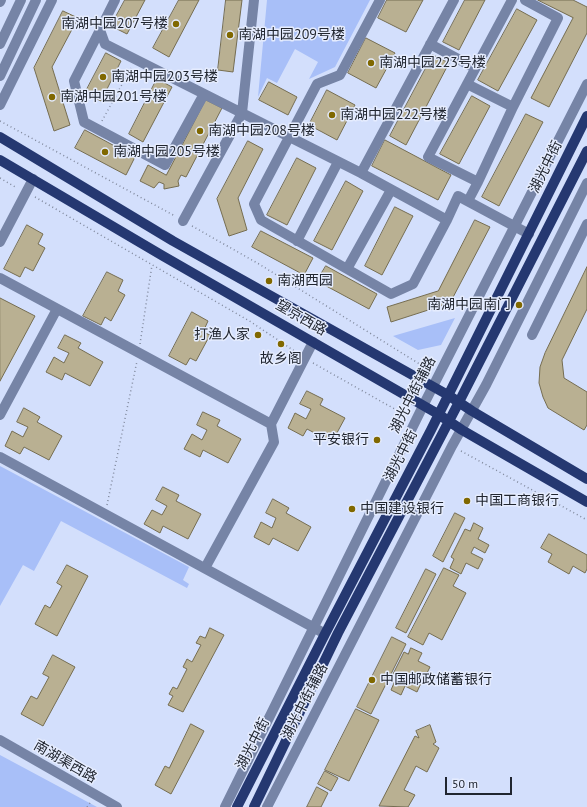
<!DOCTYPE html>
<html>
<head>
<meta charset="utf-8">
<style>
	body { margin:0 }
	#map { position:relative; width:587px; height:807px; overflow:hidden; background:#d3dffc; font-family:"PT Sans",sans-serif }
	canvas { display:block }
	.scale { position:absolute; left:445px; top:777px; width:67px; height:18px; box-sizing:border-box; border:2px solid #212630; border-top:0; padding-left:5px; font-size:12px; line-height:14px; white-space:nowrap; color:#212630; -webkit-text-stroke:3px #e5ecfe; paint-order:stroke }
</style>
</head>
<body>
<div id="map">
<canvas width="587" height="807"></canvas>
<div class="scale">50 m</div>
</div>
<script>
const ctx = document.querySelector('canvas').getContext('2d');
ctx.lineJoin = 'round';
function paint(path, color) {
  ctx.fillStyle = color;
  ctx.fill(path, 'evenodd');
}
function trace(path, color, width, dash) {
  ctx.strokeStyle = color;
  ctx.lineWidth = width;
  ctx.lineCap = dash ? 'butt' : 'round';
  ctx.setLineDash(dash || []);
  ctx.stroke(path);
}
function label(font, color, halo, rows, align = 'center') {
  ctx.font = font + ' "PT Sans","Noto Sans SC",sans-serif';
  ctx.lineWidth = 3;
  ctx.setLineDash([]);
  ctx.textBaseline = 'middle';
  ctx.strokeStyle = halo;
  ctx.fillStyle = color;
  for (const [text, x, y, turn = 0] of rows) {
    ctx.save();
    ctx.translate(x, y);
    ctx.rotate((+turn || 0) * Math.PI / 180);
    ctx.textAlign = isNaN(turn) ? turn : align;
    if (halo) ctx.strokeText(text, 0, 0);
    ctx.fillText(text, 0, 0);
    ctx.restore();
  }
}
const green = new Path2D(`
	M 267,0 L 370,0 L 335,67 L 309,79 L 318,62 L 295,49 L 277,83 L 267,78 L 258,97 Z
	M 455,318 L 441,345 L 418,350 L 393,336 Z
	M 0,466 L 189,567 L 183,580 L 189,584 L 187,588 L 61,521 L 34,571 L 23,565 L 0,606 Z
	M 0,755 L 97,807 L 0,807 Z`);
const building = new Path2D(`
	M 125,0 L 145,0 L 127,34 L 111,26 Z
	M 179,0 L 199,0 L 169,57 L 153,48 Z
	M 226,0 L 242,0 L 233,72 L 218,70 Z
	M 387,0 L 423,0 L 406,32 L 378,18 Z
	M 465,0 L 485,0 L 459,50 L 443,42 Z
	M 538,0 L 573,0 L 587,7 L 587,33 L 549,107 L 531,98 L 573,18 Z
	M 517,9 L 537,20 L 498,91 L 478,80 Z
	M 63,11 L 78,18 L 52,67 L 70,125 L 54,131 L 34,68 Z
	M 366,38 L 395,53 L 376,88 L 348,73 Z
	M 106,53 L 121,61 L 101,101 L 85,93 Z
	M 433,55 L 449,63 L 406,145 L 390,136 Z
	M 157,79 L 172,87 L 143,142 L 129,134 Z
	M 269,82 L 297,97 L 288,115 L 259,100 Z
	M 327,90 L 355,105 L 337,140 L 309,125 Z
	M 472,96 L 490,106 L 459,164 L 440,154 Z
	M 206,100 L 222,108 L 186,177 L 181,175 L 178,181 L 179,186 L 164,189 L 164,184 L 159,182 L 154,188 L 140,181 L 148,165 L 166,175 Z
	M 526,114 L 543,122 L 499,206 L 482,197 Z
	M 85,130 L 135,157 L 126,175 L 75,148 Z
	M 385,140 L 451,175 L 438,200 L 372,166 Z
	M 248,141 L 263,149 L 238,198 L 247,230 L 229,236 L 217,199 Z
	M 297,158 L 316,168 L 287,225 L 267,215 Z
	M 346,181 L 363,191 L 332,250 L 314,241 Z
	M 395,207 L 413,216 L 382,275 L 365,266 Z
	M 475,220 L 490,227 L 450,303 L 391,322 L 387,307 L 438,291 Z
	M 27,225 L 43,234 L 38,244 L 45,248 L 33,271 L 25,267 L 20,277 L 4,269 Z
	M 261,231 L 313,258 L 304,275 L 252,247 Z
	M 326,266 L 377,294 L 369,309 L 317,281 Z
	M 587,267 L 587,309 L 562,360 L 564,378 L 587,392 L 587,425 L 584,430 L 548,408 L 543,397 L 539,383 L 540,367 L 545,353 Z
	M 107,272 L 123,280 L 118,291 L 125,295 L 111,321 L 105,317 L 101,325 L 83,316 Z
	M 0,298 L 35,316 L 0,381 Z
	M 192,312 L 208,321 L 203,332 L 210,335 L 196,361 L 190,358 L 186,365 L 169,356 Z
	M 65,335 L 81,343 L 78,348 L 103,362 L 90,386 L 65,373 L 62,380 L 46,372 L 54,357 L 64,363 L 69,353 L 58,348 Z
	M 307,391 L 323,399 L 320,405 L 345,418 L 332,442 L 307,429 L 303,436 L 288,428 L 295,413 L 306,419 L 311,409 L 300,404 Z
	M 24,408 L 40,417 L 37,422 L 62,436 L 49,460 L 24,447 L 20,454 L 5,446 L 12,431 L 23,437 L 28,427 L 17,422 Z
	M 203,412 L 220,420 L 217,426 L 241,439 L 228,463 L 203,450 L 200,457 L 184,449 L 192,434 L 202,440 L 207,430 L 197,425 Z
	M 163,487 L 179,495 L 176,501 L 201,514 L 188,539 L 163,526 L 160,533 L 144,524 L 152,510 L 162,515 L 167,506 L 156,500 Z
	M 273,499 L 289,508 L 286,513 L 311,527 L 298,551 L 273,538 L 269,545 L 254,537 L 261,522 L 272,528 L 276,518 L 266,513 Z
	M 455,513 L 465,518 L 443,562 L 433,556 Z
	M 474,523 L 483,528 L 478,539 L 489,545 L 485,553 L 474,547 L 471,553 L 483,559 L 478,569 L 466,563 L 461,574 L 450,568 L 454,559 L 451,557 L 465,529 L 470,531 Z
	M 549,534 L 587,555 L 587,569 L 585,573 L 573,566 L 569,574 L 548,562 L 552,554 L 541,548 Z
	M 67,565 L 88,576 L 57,636 L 35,624 L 45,605 L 50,608 L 62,586 L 57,583 Z
	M 444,568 L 459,575 L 453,586 L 466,593 L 442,640 L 429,633 L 423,645 L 408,637 Z
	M 426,569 L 436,574 L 406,633 L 396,628 Z
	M 210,628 L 224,635 L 183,712 L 168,705 L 173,696 L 169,694 L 173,687 L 177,689 L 187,669 L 183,667 L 187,659 L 192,662 L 201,645 L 196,643 L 200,636 L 205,638 Z
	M 392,637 L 406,644 L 371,714 L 357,707 Z
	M 411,648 L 422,653 L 418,661 L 430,667 L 425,677 L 416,672 L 414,677 L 422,681 L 417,692 L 405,686 L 401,695 L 391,690 L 394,683 L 390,680 L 404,652 L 408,654 Z
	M 53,655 L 75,667 L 43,726 L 21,714 L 31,696 L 37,699 L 49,677 L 43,674 Z
	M 356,709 L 379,720 L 349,781 L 325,770 Z
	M 191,724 L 204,731 L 171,794 L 155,785 L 165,766 L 169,768 Z
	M 430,725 L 436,742 L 433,744 L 439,748 L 427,772 L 416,766 L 404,790 L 415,795 L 408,807 L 379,806 L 415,736 L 419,738 L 416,731 Z
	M 325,771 L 338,778 L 331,791 L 318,784 Z
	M 317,787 L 328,793 L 321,807 L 307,807 Z`);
const path = new Path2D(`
	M 0,121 L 175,216
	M 102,121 L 131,68
	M 0,178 L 17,188
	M 35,197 L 251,322 L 296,352
	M 192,226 L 259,264 L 426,368 L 428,374
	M 140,344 L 152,265
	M 313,363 L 407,416
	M 461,451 L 587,520
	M 107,505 L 137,361
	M 87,807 L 90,803`);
const minor = new Path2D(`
	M 115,0 L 100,30 L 105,44 L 361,173 L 447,220 L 458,196 L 529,234
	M 380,0 L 340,75 L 317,84 L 254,204 L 261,220 L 391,294 L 413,284 L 447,220
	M 0,2 L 1,0
	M 100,30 L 74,81 L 84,122 L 165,165 L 204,94
	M 0,44 L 21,0
	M 430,44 L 475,68
	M 0,76 L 36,0
	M 467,84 L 513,107
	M 0,105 L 52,0
	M 361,173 L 454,0
	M 478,182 L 428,157 L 512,0
	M 468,201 L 478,182 L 513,107 L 558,18 L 525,0
	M 183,221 L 242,113 L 254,0
	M 297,241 L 338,162
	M 0,242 L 33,179
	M 347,269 L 391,190
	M 0,278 L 271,424 L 274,442 L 205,568
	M 532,335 L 587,224
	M 0,415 L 57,309
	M 271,424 L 313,342
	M 0,457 L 320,631
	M 0,740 L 117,807
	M 225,807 L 423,406 L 587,84
	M 267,807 L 452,446 L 486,385 L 587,183`);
const major = new Path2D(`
	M 0,137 L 173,241 L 448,395 L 472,411 L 587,479
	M 0,160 L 163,256 L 438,414 L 462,430 L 587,502
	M 237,807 L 325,634 L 431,430 L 587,116
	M 254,807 L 338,633 L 459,402 L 587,151`);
const markers = [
	[176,24,4,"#806800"],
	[230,35,4,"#806800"],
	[371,63,4,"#806800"],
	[103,77,4,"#806800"],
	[52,97,4,"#806800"],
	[332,115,4,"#806800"],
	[200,131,4,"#806800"],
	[105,152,4,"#806800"],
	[269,281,4,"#806800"],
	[519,305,4,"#806800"],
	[258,335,4,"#806800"],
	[281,344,4,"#806800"],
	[377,440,4,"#806800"],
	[467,501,4,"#806800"],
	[352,509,4,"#806800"],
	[372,680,4,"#806800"]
];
const poiNames = [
	["南湖中园207号楼",168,24,"right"],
	["南湖中园209号楼",238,35],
	["南湖中园223号楼",379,63],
	["南湖中园203号楼",111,77],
	["南湖中园201号楼",60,97],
	["南湖中园222号楼",340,115],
	["南湖中园208号楼",208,131],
	["南湖中园205号楼",113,152],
	["南湖西园",277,281],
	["南湖中园南门",511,305,"right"],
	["打渔人家",250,335,"right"],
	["故乡阁",281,359,"center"],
	["平安银行",369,440,"right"],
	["中国工商银行",475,501],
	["中国建设银行",360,509],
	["中国邮政储蓄银行",380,680]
];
const streetNames = [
	["湖光中街",546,167,-64],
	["望京西路",301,318,30],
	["湖光中街辅路",413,395,-63],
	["湖光中街",401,456,-63],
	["湖光中街辅路",305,702,-63],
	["湖光中街",253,744,-63],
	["南湖渠西路",65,762,30]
];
paint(green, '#a8bff8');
paint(building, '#b9b092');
trace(building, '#756d51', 1);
trace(path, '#80899d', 1.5, [1, 3]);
trace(minor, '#7684a6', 10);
trace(major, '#253871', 10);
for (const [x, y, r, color] of markers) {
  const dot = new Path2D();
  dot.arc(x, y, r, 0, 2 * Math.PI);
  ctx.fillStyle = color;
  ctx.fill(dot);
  trace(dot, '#e5ecfe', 1.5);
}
label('14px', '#212630', '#e5ecfe', poiNames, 'left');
label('14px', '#212630', '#e5ecfe', streetNames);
</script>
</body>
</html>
